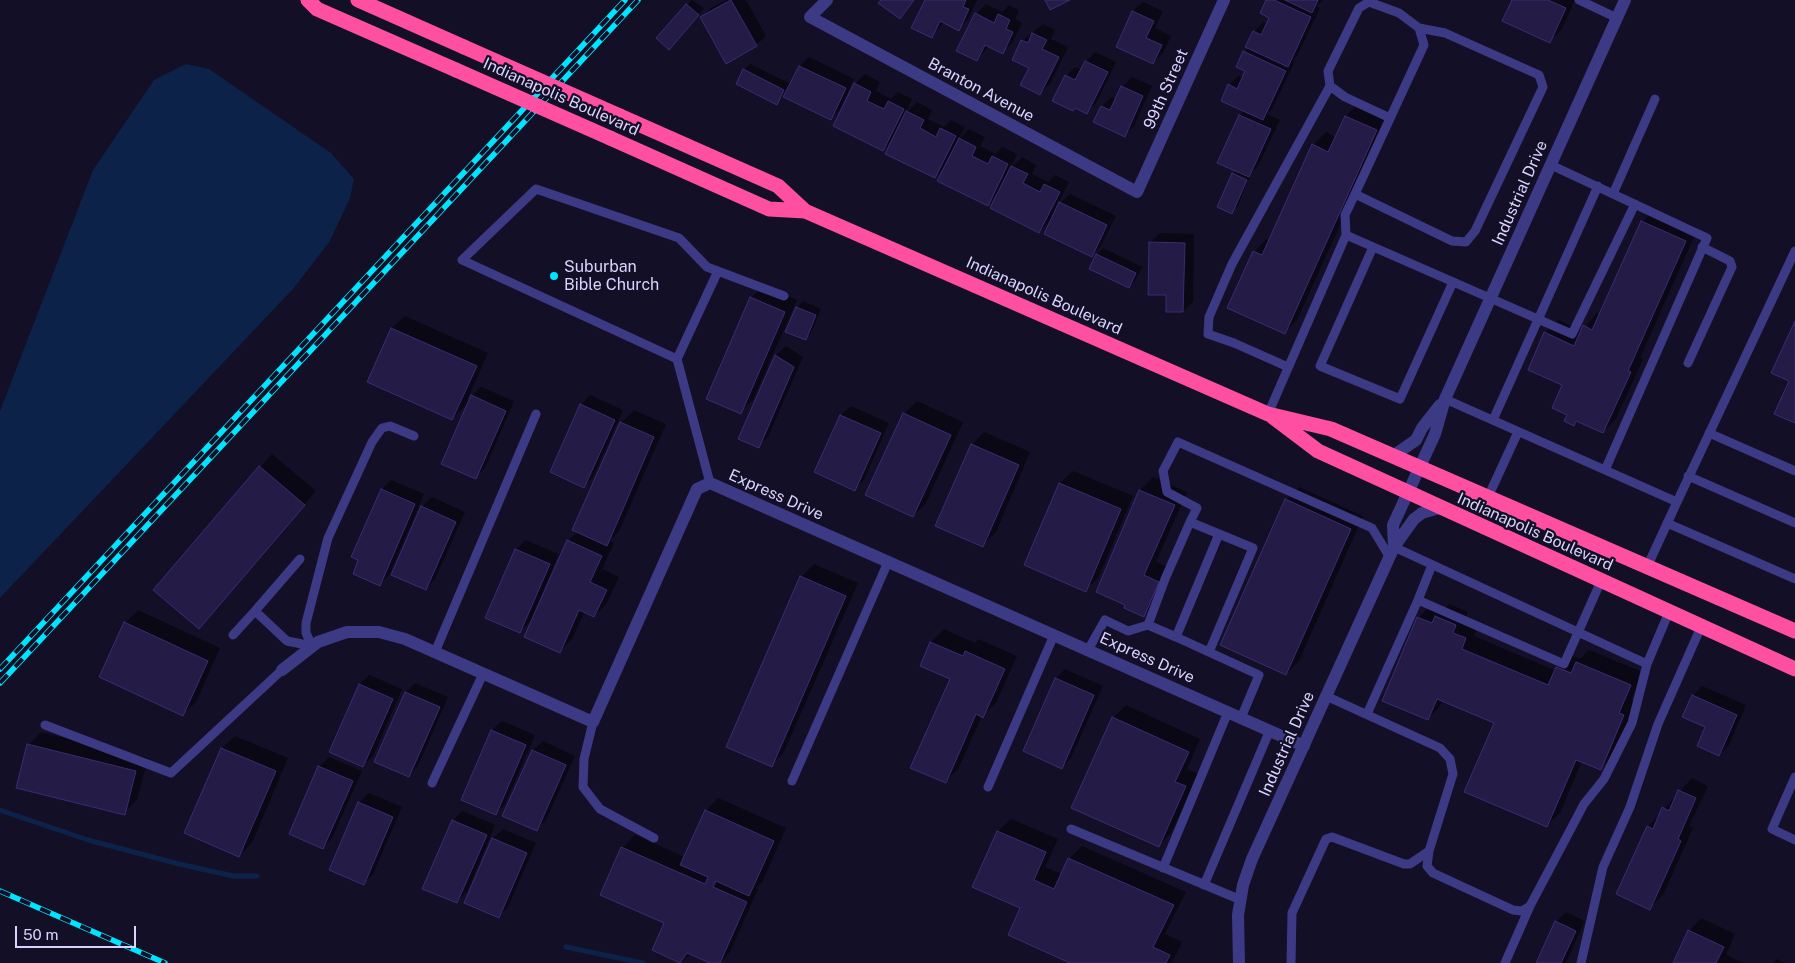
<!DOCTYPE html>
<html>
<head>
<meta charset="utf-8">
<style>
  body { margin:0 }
  #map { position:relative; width:1795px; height:963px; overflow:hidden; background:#130f26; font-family:"Public Sans",sans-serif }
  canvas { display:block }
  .scale { position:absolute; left:15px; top:926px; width:121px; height:22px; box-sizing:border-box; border:2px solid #d9d4ff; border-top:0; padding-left:6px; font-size:15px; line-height:18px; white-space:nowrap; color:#d9d4ff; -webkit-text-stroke:4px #130f26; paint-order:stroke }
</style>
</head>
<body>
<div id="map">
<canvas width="1795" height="963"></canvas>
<div class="scale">50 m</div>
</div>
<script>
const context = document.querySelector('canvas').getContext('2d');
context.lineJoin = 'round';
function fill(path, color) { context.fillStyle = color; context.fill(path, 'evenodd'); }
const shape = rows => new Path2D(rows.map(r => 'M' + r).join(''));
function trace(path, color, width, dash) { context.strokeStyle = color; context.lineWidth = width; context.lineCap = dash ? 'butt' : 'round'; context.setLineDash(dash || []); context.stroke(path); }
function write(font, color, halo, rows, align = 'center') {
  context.font = font + ' "Public Sans",sans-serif'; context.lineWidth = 4.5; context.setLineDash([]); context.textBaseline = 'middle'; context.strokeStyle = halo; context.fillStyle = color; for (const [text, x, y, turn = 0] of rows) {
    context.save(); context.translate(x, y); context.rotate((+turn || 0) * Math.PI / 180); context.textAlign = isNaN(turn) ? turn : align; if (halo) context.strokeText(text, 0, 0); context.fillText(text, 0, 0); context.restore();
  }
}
fill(shape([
  [186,64,209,69,331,153,354,179,350,198,330,241,293,289,0,598,0,411,93,170,154,80]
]), '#0c2248');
fill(shape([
  [692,0,704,8,675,42,657,38],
  [726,0,746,0,766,36,756,45,702,18,711,8],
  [927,0,977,0,968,19,958,29,944,22,932,36],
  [1268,0,1323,0,1317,6,1320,8,1297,56,1293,60,1295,61,1272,109,1267,114,1280,120,1258,166,1251,173,1238,206,1231,212,1233,174,1236,170,1218,162,1240,115,1245,110,1229,85,1238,76,1243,78,1246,71,1238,66,1249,47,1254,32,1263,22,1267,24,1271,17],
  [1513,0,1575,0,1562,29,1549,42],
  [1143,2,1163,11,1155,28,1171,36,1163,53,1153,63,1117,46,1133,11],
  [986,4,1002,12,1009,5,1019,10,1015,19,1022,23,1012,43,1002,52,989,46,977,60,976,14],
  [1043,24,1055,30,1051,39,1068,47,1050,84,1040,93,1022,41],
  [1095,52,1116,62,1096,103,1086,112,1066,76,1075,67,1082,70,1086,62],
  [809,57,854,79,840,109,830,119,783,96,777,103,744,70,750,64,791,84,800,66],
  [865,74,880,82,876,91,891,99,898,92,912,99,905,114,917,102,932,110,928,119,944,127,951,120,965,127,959,139,969,129,985,137,980,146,996,154,1002,147,1017,154,1010,169,1022,157,1036,165,1032,174,1048,182,1055,175,1069,182,1057,206,1070,194,1116,216,1101,246,1092,256,1053,218,1039,232,999,192,987,204,945,167,935,177,894,138,883,149,855,84],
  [1132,77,1152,86,1134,126,1124,135,1095,122,1102,106,1112,97,1117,99,1122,87],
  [1358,104,1389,117,1297,320,1284,333,1254,252,1266,239,1270,241,1313,145,1326,132,1336,137,1346,116],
  [1655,209,1698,228,1640,358,1643,359,1616,419,1603,432,1578,420,1574,424,1568,414,1564,384,1545,333,1558,320,1582,331,1597,313,1600,315,1642,222],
  [1160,233,1194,234,1193,302,1183,311,1150,243],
  [1103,248,1142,267,1135,281,1129,287,1090,268,1097,254],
  [764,285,797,300,753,400,740,412,751,298],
  [803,301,821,309,811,333,805,339,797,308],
  [405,316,488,353,467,400,481,387,514,401,485,468,475,478,469,402,452,419,369,381,392,328],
  [786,346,803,357,768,437,758,446,740,438,776,355],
  [590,395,623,410,593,477,584,486,581,405],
  [917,401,963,422,926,503,913,516,904,414],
  [851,406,889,423,864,480,854,489,815,472,841,415],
  [634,410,666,424,619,531,610,541,614,543,602,569,619,577,607,603,594,616,585,611,572,639,560,651,534,618,520,631,516,550,525,540,559,554,535,610,537,611,568,541,578,531,621,423],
  [984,432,1030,452,996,532,983,545,972,445],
  [272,454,316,491,199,628,155,590],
  [1073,471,1133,496,1098,578,1085,590,1025,565,1060,483],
  [1153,477,1187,492,1156,562,1171,569,1156,603,1144,615,1127,604,1097,591,1140,490],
  [391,480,424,494,389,575,379,585,360,560,382,490],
  [1299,487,1363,516,1299,661,1286,674,1286,500],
  [432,497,465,512,435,579,426,589,422,507],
  [814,564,858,583,784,752,772,765,801,577],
  [1449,604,1468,612,1465,620,1478,625,1474,636,1556,671,1570,655,1580,659,1589,650,1643,672,1631,700,1636,702,1613,756,1600,769,1582,761,1560,813,1547,825,1495,722,1443,700,1440,706,1428,719,1418,618,1431,605,1443,610],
  [138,610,220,648,196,702,183,714,125,623],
  [944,629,975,643,978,639,1017,656,996,703,982,716,958,769,945,782,951,678,921,665,931,642],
  [1065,669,1103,686,1071,758,1062,767,1056,679],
  [369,675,402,689,373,756,363,765,360,684],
  [415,683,448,697,418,766,409,775,376,761,406,692],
  [1702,686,1746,705,1729,745,1719,755,1693,696],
  [1126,705,1200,739,1187,769,1198,774,1171,833,1158,846,1113,718],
  [502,721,535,735,505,804,496,814,463,800,492,730],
  [41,732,148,758,137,800,124,813,29,745],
  [235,736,288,758,252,843,239,856,186,833,222,748],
  [543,741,575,756,546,820,536,830,504,815,533,750],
  [329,757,362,771,332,838,323,848,319,767],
  [1692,778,1708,786,1689,826,1693,828,1663,895,1650,908,1648,827],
  [369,793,402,807,373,874,363,884,359,803],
  [718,798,786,828,762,882,756,888,758,889,730,952,720,963,713,963,691,953,682,962,653,950,665,923,601,895,622,848,635,835,685,857,706,811],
  [462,811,495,825,467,892,457,902,453,821],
  [1011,819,1058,839,1045,867,1062,874,1070,858,1082,846,1186,892,1165,934,1182,942,1172,963,1073,963,1021,908,973,886,998,831],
  [503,829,536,843,508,907,499,916,465,902,493,838],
  [1566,912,1585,921,1566,963,1538,963,1556,922],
  [1701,918,1735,934,1726,955,1744,963,1674,963,1689,931],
  [1777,959,1785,963,1773,963]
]), '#0007');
trace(shape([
  [0,810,88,840,179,864,234,876,257,876],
  [566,947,643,963]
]), '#0c2248', 5);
const building = shape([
  [731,0,757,46,726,64,700,17,731,0],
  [881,0,914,0,900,19,878,3,881,0],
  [925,0,966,0,963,7,969,9,959,31,940,21,932,38,911,28,925,0],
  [1045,0,1070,0,1050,10,1045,0],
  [1266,0,1274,0,1311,17,1288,67,1245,47,1253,31,1261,35,1269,18,1260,13,1266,0],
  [1285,0,1318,0,1312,13,1285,0],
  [1512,0,1548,0,1566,8,1550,43,1502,21,1512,0],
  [686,4,699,15,669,50,656,38,686,4],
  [1132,11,1154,21,1146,38,1162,45,1153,64,1116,47,1132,11],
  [975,13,994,23,998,14,1010,20,1006,29,1013,32,1003,54,985,45,977,61,956,51,975,13],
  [1032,33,1047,40,1042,49,1059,57,1040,95,1020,85,1029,68,1012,60,1021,40,1028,43,1032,33],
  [1243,51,1286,71,1263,120,1221,101,1228,84,1237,89,1245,71,1236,67,1243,51],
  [1085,61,1108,72,1087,114,1075,108,1073,111,1052,101,1065,75,1075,80,1085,61],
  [799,66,846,88,831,120,783,97,799,66],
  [743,69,784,90,777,105,736,84,743,69],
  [854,83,871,92,867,101,884,109,888,101,904,109,883,151,833,126,854,83],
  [1121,86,1143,96,1125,137,1093,122,1101,106,1110,110,1121,86],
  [906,111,924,120,920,128,936,137,940,128,956,136,935,178,885,154,906,111],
  [1239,115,1271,129,1249,177,1217,163,1239,115],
  [1345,116,1377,130,1285,334,1227,308,1253,251,1262,255,1312,144,1328,152,1345,116],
  [959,138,976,147,972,156,988,164,992,156,1008,164,988,206,937,181,959,138],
  [1011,166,1028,174,1023,183,1040,192,1044,184,1060,192,1039,233,990,208,1011,166],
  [1232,173,1247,180,1232,214,1217,207,1232,173],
  [1059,202,1107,225,1092,257,1044,234,1059,202],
  [1641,221,1686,241,1628,371,1631,372,1603,433,1576,421,1574,426,1564,421,1567,415,1552,408,1562,385,1528,370,1544,332,1574,346,1583,325,1592,330,1641,221],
  [1149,242,1185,243,1183,312,1166,312,1166,295,1148,295,1149,242],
  [1096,254,1136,273,1129,288,1089,269,1096,254],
  [750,297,785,312,741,414,706,399,750,297],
  [796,307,816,315,806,340,785,332,796,307],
  [1795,321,1795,423,1774,414,1789,381,1771,373,1795,321],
  [391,328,477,366,452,420,367,382,391,328],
  [775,355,794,367,759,448,738,439,775,355],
  [471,395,506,411,476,479,441,464,471,395],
  [580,404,615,420,584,488,550,472,580,404],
  [903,413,951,435,913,517,865,495,903,413],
  [840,415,881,433,855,491,814,472,840,415],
  [620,422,654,437,607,546,572,530,620,422],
  [971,444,1019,465,983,547,935,526,971,444],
  [259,466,305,505,199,629,153,590,259,466],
  [1059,483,1121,509,1086,592,1024,565,1059,483],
  [381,489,415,504,380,586,353,574,358,560,351,557,381,489],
  [1139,490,1175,505,1144,575,1159,582,1144,617,1124,608,1125,605,1096,592,1139,490],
  [1285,499,1351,529,1286,675,1220,645,1285,499],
  [421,506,456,522,426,590,391,575,421,506],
  [567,540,602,556,590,582,607,590,594,617,579,610,560,653,524,637,567,540],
  [515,549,550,564,520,633,485,618,515,549],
  [800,576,846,596,772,767,726,747,800,576],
  [1435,616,1456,625,1453,633,1466,638,1462,649,1548,685,1556,667,1571,673,1576,662,1631,685,1619,713,1624,715,1601,770,1576,760,1547,827,1464,792,1494,723,1437,699,1428,720,1382,701,1417,617,1432,623,1435,616],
  [124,622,208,661,183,716,99,677,124,622],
  [930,642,963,656,965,651,1005,669,983,718,976,714,946,783,910,768,950,679,920,666,930,642],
  [1055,678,1094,695,1062,769,1023,751,1055,678],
  [359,684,393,699,363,767,329,752,359,684],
  [405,692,440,707,409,777,374,762,405,692],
  [1692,695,1737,715,1719,756,1697,746,1705,727,1682,717,1692,695],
  [1112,717,1189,752,1175,782,1186,786,1159,847,1071,808,1112,717],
  [491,730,526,745,496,815,461,800,491,730],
  [27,744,136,771,125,815,16,788,27,744],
  [221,748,276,771,239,857,184,833,221,748],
  [532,750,566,765,537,831,502,816,532,750],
  [318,766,353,781,323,849,289,834,318,766],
  [1678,790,1696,798,1678,839,1681,841,1650,910,1616,894,1647,826,1653,829,1662,807,1669,811,1678,790],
  [358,802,393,817,364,885,329,870,358,802],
  [705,810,774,841,749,896,716,881,713,887,747,902,720,963,710,963,687,953,680,963,652,950,664,923,600,895,621,847,705,884,708,877,680,865,705,810],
  [452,820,487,835,457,903,422,889,452,820],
  [997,831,1046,852,1034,880,1054,889,1068,858,1174,905,1153,947,1170,955,1166,963,1070,963,1008,935,1020,908,972,887,997,831],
  [492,838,527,853,499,918,464,903,492,838],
  [1555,921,1576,931,1561,963,1536,963,1555,921],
  [1688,930,1724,947,1716,963,1673,963,1688,930]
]);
fill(building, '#241b47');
trace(building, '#3b2d73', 1);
trace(shape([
  [1579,0,1617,18],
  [1551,165,1707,238,1605,470,1677,502,1647,567],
  [1355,194,1452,241,1466,242,1475,231,1543,87,1539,75,1445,33,1419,28],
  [1613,194,1655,99],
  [1346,235,1345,215,1355,194,1424,45,1419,28,1399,13,1369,2,1359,8,1328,71,1330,86,1345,97,1390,118],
  [1373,247,1320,366,1400,399,1453,282],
  [677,359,718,271],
  [1688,363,1732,267,1730,261,1702,247],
  [1288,367,1234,343,1208,334,1209,317,1232,264,1330,86],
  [1445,399,1605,470],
  [1268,414,1346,235,1572,334,1635,204],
  [1493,420,1598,186],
  [1709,433,1795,471],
  [1688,476,1795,523],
  [710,483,677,359,462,260,536,189,679,238,707,267,784,296],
  [1488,497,1518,432],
  [1677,502,1795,251],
  [1667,523,1795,579],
  [1394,547,1647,664],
  [300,559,255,611,287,641,312,646],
  [1432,565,1418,600,1564,664,1601,581],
  [1148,625,1165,579,1190,522],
  [233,635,255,611],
  [1176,637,1219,534],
  [312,646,306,633,306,623,328,538,372,442,382,428,390,426,414,436],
  [1088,650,1105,620,1128,631,1148,625,1176,637,1259,675,1241,718],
  [435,652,536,414],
  [1209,652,1253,548,1190,522,1197,508,1167,492,1163,471,1178,442,1372,528,1389,556],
  [1326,696,1440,748,1450,759,1453,774,1429,851,1427,866,1433,873,1513,910,1522,911,1530,906,1584,804,1604,779,1632,723,1647,664,1669,612],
  [1367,714,1418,600],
  [593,722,584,759,583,787,600,809,654,838],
  [45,725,171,773,282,670],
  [1795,777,1772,829,1795,840],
  [792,781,888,562],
  [432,783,483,674],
  [988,787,1054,635],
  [1071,829,1241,900],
  [1163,868,1228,712],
  [1204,885,1270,730],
  [1291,963,1292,913,1326,839,1332,837,1404,864,1410,864,1429,851],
  [1505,963,1530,906],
  [1581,963,1603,867,1630,807,1658,724,1701,627]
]), '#3d3a85', 9);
trace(shape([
  [827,0,810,17,1137,192,1224,0],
  [1393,456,1416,440,1422,428,1440,405],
  [1394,547,1393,525,1435,434,1445,399,1625,0],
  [282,670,318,642,347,632,379,632,405,639,593,722,697,489,710,483,1304,746],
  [1239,963,1238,915,1243,885,1252,859,1394,547,1414,519,1422,513,1439,508]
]), '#3d3a85', 12);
trace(shape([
  [308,0,317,9,456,70],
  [358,0,464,47],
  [620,116,778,186,805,211,1268,414,1331,429,1795,631],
  [610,138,769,209,805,211],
  [1273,417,1318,451,1795,669]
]), '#ff4fa3', 15);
const rail = shape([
  [0,669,625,0],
  [0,683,638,0],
  [0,891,165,963]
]);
trace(rail, '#00e5ff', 5.5);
trace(rail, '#130f26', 4, [11]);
trace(shape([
  [464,47,620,116],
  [456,70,610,138]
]), '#ff4fa3', 15);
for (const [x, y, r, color] of [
  [554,276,5,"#00e5ff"]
]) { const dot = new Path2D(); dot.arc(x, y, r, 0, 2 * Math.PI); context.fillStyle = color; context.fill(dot); trace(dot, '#130f26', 2); }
write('16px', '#d9d4ff', '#130f26', [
  ["99th Street",1166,89,-66],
  ["Branton Avenue",981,90,28],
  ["Indianapolis Boulevard",561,97,24],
  ["Industrial Drive",1520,193,-66],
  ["Indianapolis Boulevard",1044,296,24],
  ["Express Drive",776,495,24],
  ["Indianapolis Boulevard",1535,532,24],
  ["Express Drive",1147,658,24],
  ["Industrial Drive",1287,744,-66]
]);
write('16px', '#d9d4ff', '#130f26', [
  ["Suburban",564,267],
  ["Bible Church",564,285]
], 'left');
</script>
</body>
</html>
